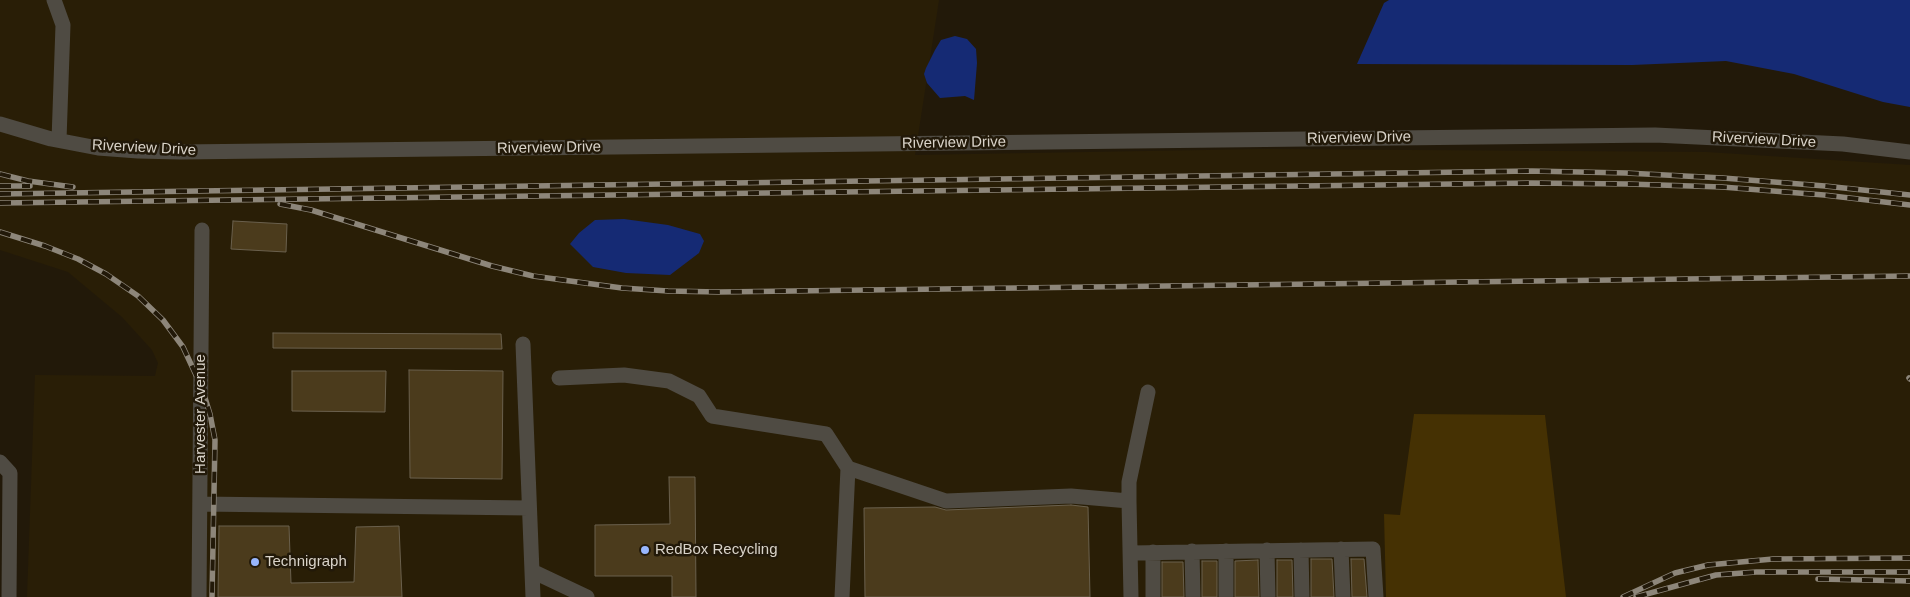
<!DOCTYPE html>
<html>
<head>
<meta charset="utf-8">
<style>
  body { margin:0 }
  canvas { display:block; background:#221909 }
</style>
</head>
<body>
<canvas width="1910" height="597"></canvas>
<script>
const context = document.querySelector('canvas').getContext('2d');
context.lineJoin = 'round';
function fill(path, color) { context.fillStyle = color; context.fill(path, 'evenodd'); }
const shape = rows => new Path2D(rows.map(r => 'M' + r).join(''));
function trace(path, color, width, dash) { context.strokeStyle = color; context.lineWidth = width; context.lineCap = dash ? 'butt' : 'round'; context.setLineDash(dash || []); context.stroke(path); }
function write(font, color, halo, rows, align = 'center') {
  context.font = font + ' Helvetica,sans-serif'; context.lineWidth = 5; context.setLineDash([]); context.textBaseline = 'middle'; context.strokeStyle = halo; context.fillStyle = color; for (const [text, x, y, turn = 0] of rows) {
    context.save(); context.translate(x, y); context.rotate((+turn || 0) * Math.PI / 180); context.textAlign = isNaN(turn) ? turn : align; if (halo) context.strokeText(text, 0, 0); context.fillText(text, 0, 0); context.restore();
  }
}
fill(shape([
  [0,0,939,0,915,155,1264,149,1706,152,1910,165,1910,597,27,597,35,375,155,376,158,363,152,350,122,317,68,272,0,250]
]), '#291e06');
fill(shape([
  [1414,414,1545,415,1566,597,1386,597,1384,514,1400,515]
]), '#453103');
fill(shape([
  [1389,0,1910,0,1910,107,1883,102,1794,74,1726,61,1632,65,1357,64,1384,3],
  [955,36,967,39,976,49,977,63,974,100,965,96,940,98,927,83,924,74,926,68,935,50,941,40],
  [624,219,668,225,700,234,704,241,699,253,670,275,626,273,593,267,570,244,579,233,595,220]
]), '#152a74');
const building = shape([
  [233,221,287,224,286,252,231,249,233,221],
  [273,333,501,334,502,349,273,348,273,333],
  [409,370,503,371,502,479,410,478,409,370],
  [292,371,386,371,385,412,292,411,292,371],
  [669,477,695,477,696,597,672,597,672,576,595,576,595,525,670,524,669,477],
  [1071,505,1088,507,1090,597,865,597,864,508,935,507,946,510,1071,505],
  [219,526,289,526,291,583,354,582,356,527,399,526,402,597,218,597,219,526],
  [1311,559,1332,559,1334,597,1311,597,1311,559],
  [1351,559,1364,559,1367,597,1352,597,1351,559],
  [1258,560,1259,597,1235,597,1235,561,1258,560],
  [1277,560,1292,560,1293,597,1277,597,1277,560],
  [1202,561,1217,561,1217,597,1202,597,1202,561],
  [1162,562,1183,562,1184,597,1162,597,1162,562]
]);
fill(building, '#4b3b1c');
trace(building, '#6a604d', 1);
trace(shape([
  [54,0,63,25,59,140],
  [0,124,51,139,98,148,138,151,180,152,1655,135,1843,144,1910,152],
  [523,344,533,597],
  [559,378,624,375,669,381,699,396,712,416,826,434,848,468,842,597],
  [0,462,10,473,9,597],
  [848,468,946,501,1071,496,1129,501,1131,597],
  [1129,501,1129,482,1148,392],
  [200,504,529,508],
  [1341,549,1343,597],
  [1267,550,1268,597],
  [1301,550,1302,597],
  [1192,551,1193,597],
  [1153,552,1153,597],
  [1131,553,1373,549,1376,597],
  [532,571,587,597],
  [199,597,202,230],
  [1226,597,1226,551]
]), '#4f4b43', 15);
const rail = shape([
  [0,174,28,181,73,187],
  [0,186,30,186],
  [0,194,1532,171,1626,173,1723,178,1825,186,1910,195],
  [0,203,1531,183,1628,184,1722,187,1824,195,1910,205],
  [280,204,311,210,492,266,533,276,622,288,668,291,719,292,1910,276],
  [0,232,45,246,78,259,106,274,138,296,163,320,183,347,202,388,210,414,215,440,212,597],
  [1909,378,1910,379],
  [1818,579,1910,581],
  [1623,597,1675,573,1708,565,1773,559,1910,558],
  [1636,597,1716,575,1756,572,1910,572]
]);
trace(rail, '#8d867a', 5.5);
trace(rail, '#221909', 4, [11]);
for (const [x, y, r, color] of [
  [645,550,5,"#98b6fd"],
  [255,562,5,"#98b6fd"]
]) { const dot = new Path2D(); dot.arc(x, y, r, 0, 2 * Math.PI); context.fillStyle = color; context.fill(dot); trace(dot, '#221909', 2); }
write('15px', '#d9d3c9', '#221909', [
  ["Riverview Drive",1359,138,-1],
  ["Riverview Drive",1764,140,3],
  ["Riverview Drive",954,143,-1],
  ["Riverview Drive",144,148,3],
  ["Riverview Drive",549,148,-1],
  ["Harvester Avenue",201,414,-90]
]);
write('15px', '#d9d3c9', '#221909', [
  ["RedBox Recycling",655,550],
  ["Technigraph",265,562]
], 'left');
</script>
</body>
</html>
